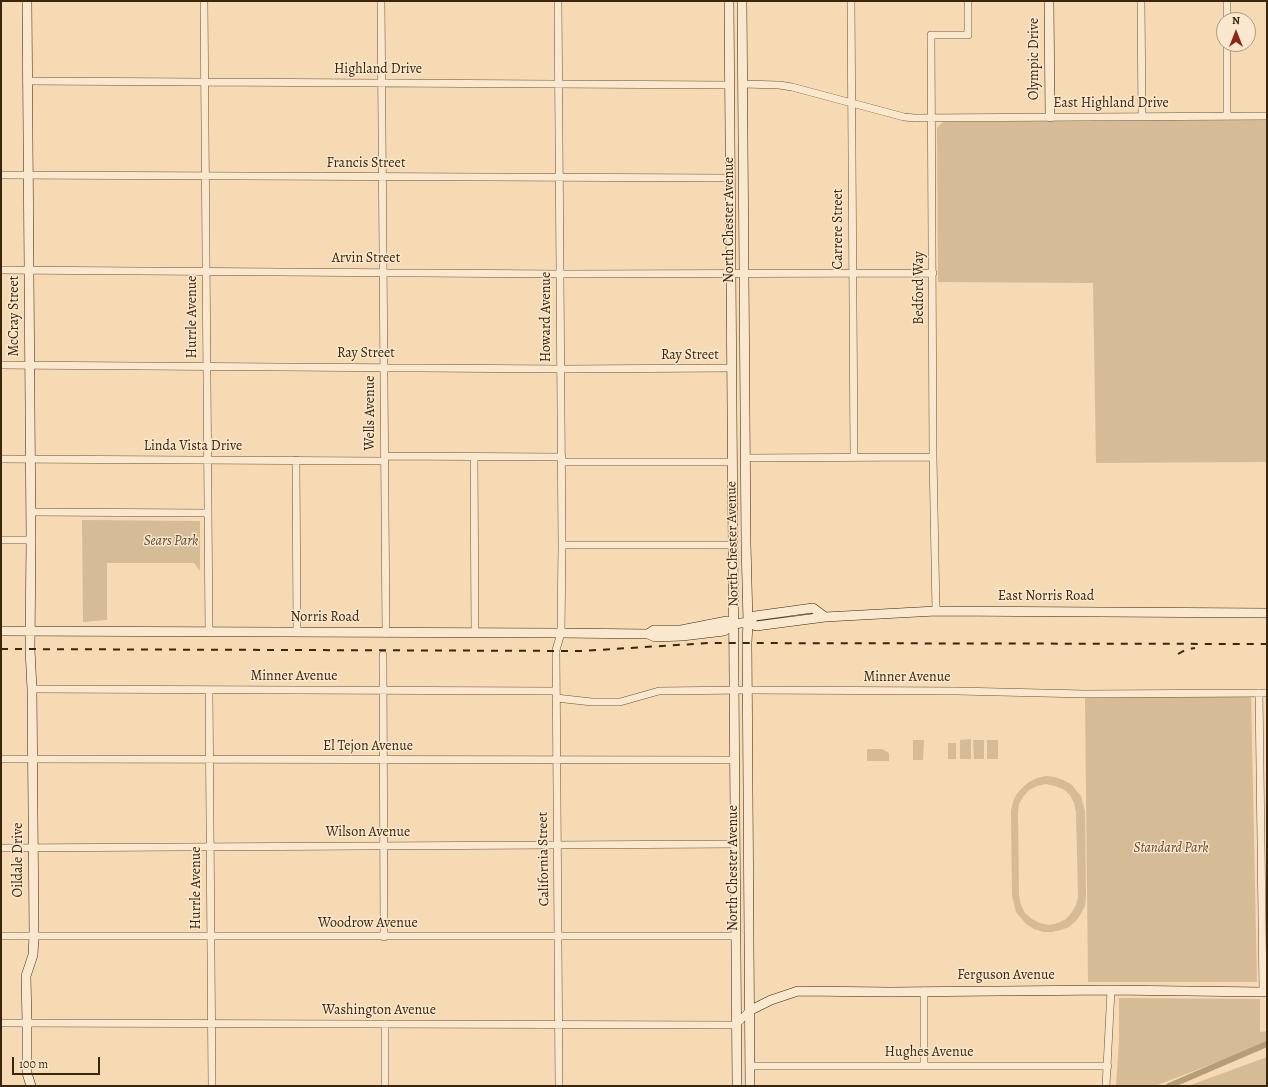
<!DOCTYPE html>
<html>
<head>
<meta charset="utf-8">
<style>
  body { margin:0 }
  #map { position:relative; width:1268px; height:1087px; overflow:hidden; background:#f6dab3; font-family:Alegreya,serif }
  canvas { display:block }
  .frame { position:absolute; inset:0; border:2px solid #3a260c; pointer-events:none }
  .north { position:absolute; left:1216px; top:12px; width:40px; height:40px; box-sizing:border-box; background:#f9e7ce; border:1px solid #ad9a80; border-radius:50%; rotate:0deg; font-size:11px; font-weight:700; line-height:16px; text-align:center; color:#3a260c }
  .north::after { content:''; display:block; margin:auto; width:14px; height:18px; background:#8f2418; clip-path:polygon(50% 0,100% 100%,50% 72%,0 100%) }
  .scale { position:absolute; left:12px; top:1057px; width:88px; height:18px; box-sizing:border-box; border:2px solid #3a260c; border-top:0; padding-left:5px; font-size:12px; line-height:14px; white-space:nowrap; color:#3a260c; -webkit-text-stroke:3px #f9e7ce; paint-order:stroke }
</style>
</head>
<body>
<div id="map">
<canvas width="1268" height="1087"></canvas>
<div class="frame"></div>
<div class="north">N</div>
<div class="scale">100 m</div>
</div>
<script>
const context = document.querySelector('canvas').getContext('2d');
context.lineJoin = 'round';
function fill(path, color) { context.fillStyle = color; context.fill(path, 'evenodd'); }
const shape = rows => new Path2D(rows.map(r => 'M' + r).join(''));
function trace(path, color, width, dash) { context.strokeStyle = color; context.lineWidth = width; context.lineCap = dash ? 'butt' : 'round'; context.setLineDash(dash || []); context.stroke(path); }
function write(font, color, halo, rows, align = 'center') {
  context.font = font + ' Alegreya,serif'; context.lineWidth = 3; context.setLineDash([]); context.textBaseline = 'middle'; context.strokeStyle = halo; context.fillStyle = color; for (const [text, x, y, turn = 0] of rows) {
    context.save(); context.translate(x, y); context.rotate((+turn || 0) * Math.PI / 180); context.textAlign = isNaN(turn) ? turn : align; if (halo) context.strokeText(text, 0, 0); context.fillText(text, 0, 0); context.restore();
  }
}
fill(shape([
  [1267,120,1267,462,1096,463,1093,283,938,282,937,128,943,122],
  [82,520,200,521,200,571,194,563,107,563,107,620,83,622],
  [1251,692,1257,982,1088,982,1085,697],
  [971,739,971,759,960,759,960,740],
  [913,740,924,740,923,760,913,760],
  [973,740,984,740,984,759,974,759],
  [987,740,998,740,998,759,987,759],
  [948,743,956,743,956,759,948,759],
  [867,749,882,749,889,753,889,761,867,761],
  [1046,776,1055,777,1063,780,1071,784,1081,796,1085,811,1086,895,1085,906,1081,914,1076,921,1069,927,1061,930,1052,932,1043,932,1034,929,1026,924,1016,912,1012,896,1011,811,1013,802,1016,795,1022,788,1029,782,1037,778],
  [1046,784,1055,786,1063,789,1070,795,1074,803,1076,812,1078,897,1076,905,1072,912,1066,919,1058,923,1049,925,1040,923,1032,919,1025,913,1021,905,1019,896,1018,812,1019,804,1023,797,1029,790,1037,786],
  [1119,998,1260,999,1260,1032,1267,1031,1267,1043,1155,1086,1116,1086,1119,1040],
  [1267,1057,1267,1086,1188,1086]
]), '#d6bb97');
trace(shape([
  [1169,1086,1267,1044]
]), '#b69d7a', 6);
const street = shape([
  [204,1,209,632],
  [381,1,386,633],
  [558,1,562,545,561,633,556,650,559,1086],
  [851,1,854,457],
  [1141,1,1142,117],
  [1227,1,1227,20],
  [1227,44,1227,116],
  [27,81,729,85],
  [743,84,779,85,792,87,904,117,915,118,1267,116],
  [1,175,730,178],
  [1,270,560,274,933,273],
  [1,365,561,369,732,368],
  [385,456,562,457],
  [474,457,475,633],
  [745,458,933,457],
  [1,459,384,461],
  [296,460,297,632],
  [562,462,732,462],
  [31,512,208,513],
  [1,540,31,540],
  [562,545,733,545],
  [936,611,933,457,931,35,968,35,968,1],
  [383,655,384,937],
  [32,689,556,691],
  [209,690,212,1086],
  [1259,693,1263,992],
  [556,698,592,702,620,702,659,691,747,690,957,691,1085,694,1267,693],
  [1,759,734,760],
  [1,848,735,844],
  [1,936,736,936],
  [924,991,924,1066],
  [1,1023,736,1025,749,1011],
  [385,1024,385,1086],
  [750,1066,1108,1066],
  [1106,1086,1111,990]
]);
const secondary = shape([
  [27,1,31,540,30,649,32,689,34,936,33,955,26,976,27,1022,27,1073,31,1086],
  [729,1,737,1086],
  [742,1,746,544,748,622,747,643,750,1086],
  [1049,1,1050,117],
  [748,622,756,626,825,617,936,611,1267,613],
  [1,631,561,633,648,634,655,637,682,636,724,631,734,624,748,622,755,616,813,608,825,617],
  [648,634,654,630,681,630,727,621,734,624],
  [749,1011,771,1000,798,991,890,992,1111,990,1263,992,1267,991]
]);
trace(street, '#695336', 8);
trace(secondary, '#3a260c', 10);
trace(street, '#f9e7ce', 7);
trace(secondary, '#f9e7ce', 9);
trace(shape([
  [1,649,582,651,709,643,1267,644],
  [1178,654,1185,650,1195,648]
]), '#3a260c', 2, [7, 7]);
write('14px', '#3a260c', '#f9e7ce', [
  ["Olympic Drive",1035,59,-90],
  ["Highland Drive",378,70],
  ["East Highland Drive",1111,104],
  ["Francis Street",366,164],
  ["North Chester Avenue",730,220,-90],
  ["Carrere Street",839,229,-90],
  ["Arvin Street",366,259],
  ["Bedford Way",920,288,-90],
  ["McCray Street",15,316,-90],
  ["Hurrle Avenue",193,317,-90],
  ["Howard Avenue",547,317,-90],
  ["Ray Street",366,354],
  ["Ray Street",690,356],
  ["Wells Avenue",371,413,-90],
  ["Linda Vista Drive",193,447],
  ["North Chester Avenue",733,544,-91],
  ["East Norris Road",1046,597],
  ["Norris Road",325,618],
  ["Minner Avenue",294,677],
  ["Minner Avenue",907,678],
  ["El Tejon Avenue",368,747],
  ["Wilson Avenue",368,833],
  ["California Street",544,859,-91],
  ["Oildale Drive",19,860,-90],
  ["North Chester Avenue",734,868,-90],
  ["Hurrle Avenue",197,888,-90],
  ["Woodrow Avenue",368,924],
  ["Ferguson Avenue",1006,976],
  ["Washington Avenue",379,1011],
  ["Hughes Avenue",929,1053]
]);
write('italic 14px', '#614b2f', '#f9e7ce', [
  ["Sears Park",171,542],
  ["Standard Park",1171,849]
]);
</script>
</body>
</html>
